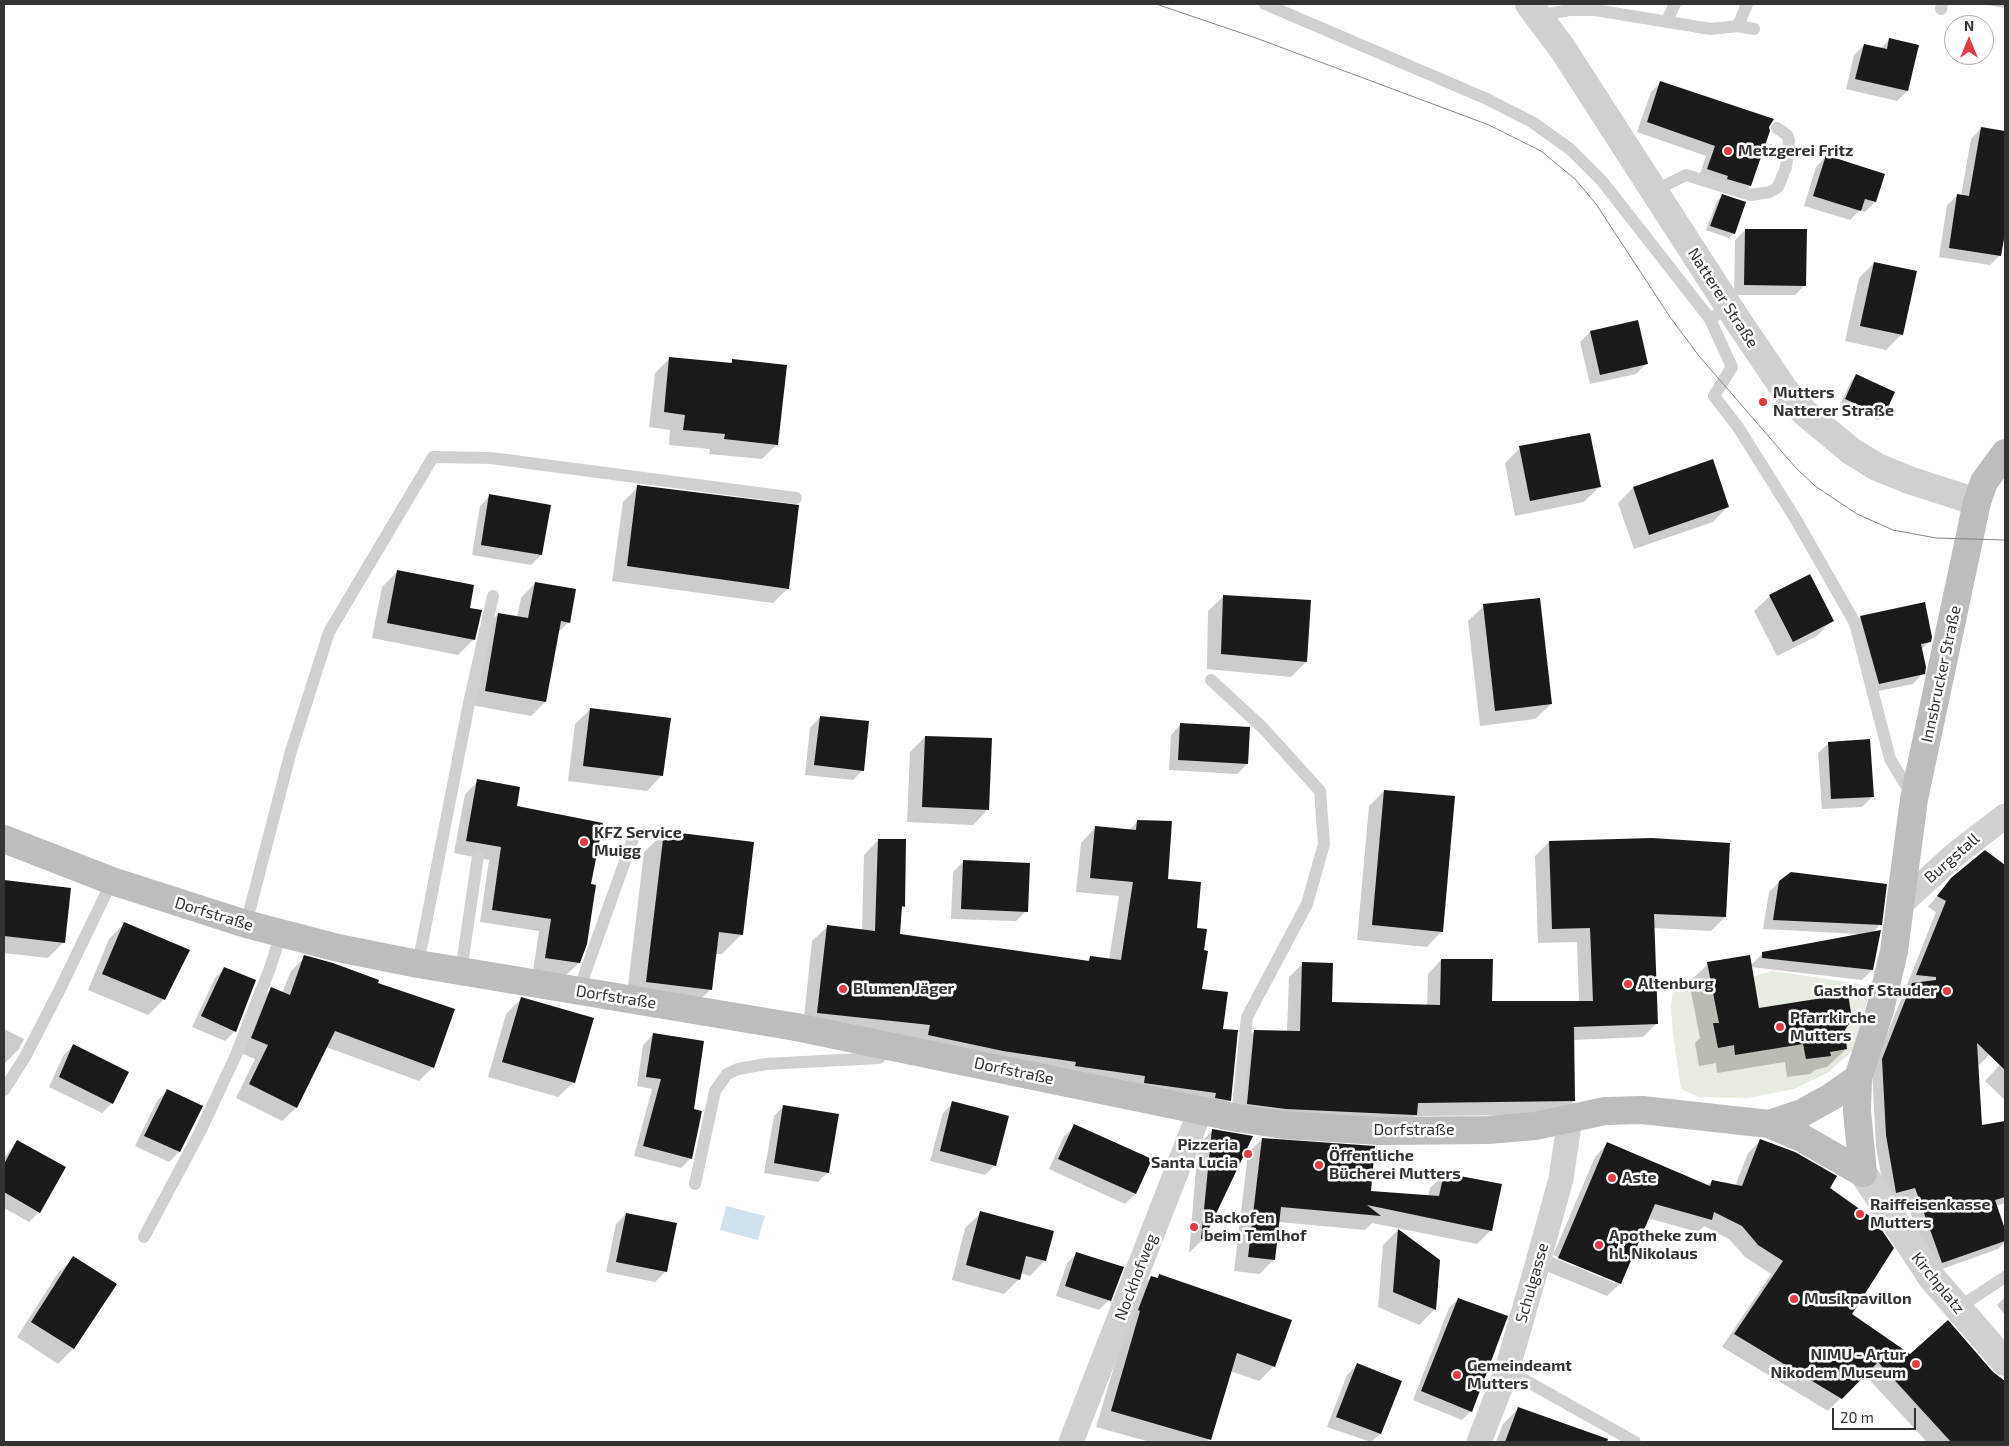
<!DOCTYPE html>
<html>
<head>
<meta charset="utf-8">
<style>
  body { margin:0 }
  #map { position:relative; width:2009px; height:1446px; overflow:hidden; background:#fff; font-family:"Exo 2",sans-serif }
  canvas { display:block }
  .frame { position:absolute; inset:0; border:5px solid #333; pointer-events:none }
  .north { position:absolute; left:1944px; top:15px; width:50px; height:50px; box-sizing:border-box; background:#fff; border:1px solid #adadad; border-radius:50%; rotate:0deg; font-size:14px; font-weight:700; line-height:20px; text-align:center; color:#333 }
  .north::after { content:''; display:block; margin:auto; width:18px; height:22px; background:#e63946; clip-path:polygon(50% 0,100% 100%,50% 72%,0 100%) }
  .scale { position:absolute; left:1832px; top:1408px; width:84px; height:22px; box-sizing:border-box; border:2px solid #333; border-top:0; padding-left:6px; font-size:15px; line-height:18px; white-space:nowrap; color:#333; -webkit-text-stroke:4px #fff; paint-order:stroke }
</style>
</head>
<body>
<div id="map">
<canvas width="2009" height="1446"></canvas>
<div class="frame"></div>
<div class="north">N</div>
<div class="scale">20 m</div>
</div>
<script>
const context = document.querySelector('canvas').getContext('2d');
context.lineJoin = 'round';
function fill(path, color) { context.fillStyle = color; context.fill(path, 'evenodd'); }
const shape = rows => new Path2D(rows.map(r => 'M' + r).join(''));
function trace(path, color, width, dash) { context.strokeStyle = color; context.lineWidth = width; context.lineCap = dash ? 'butt' : 'round'; context.setLineDash(dash || []); context.stroke(path); }
function write(font, color, halo, rows, align = 'center') {
  context.font = font + ' "Exo 2",sans-serif'; context.lineWidth = 5; context.setLineDash([]); context.textBaseline = 'middle'; context.strokeStyle = halo; context.fillStyle = color; for (const [text, x, y, turn = 0] of rows) {
    context.save(); context.translate(x, y); context.rotate((+turn || 0) * Math.PI / 180); context.textAlign = isNaN(turn) ? turn : align; if (halo) context.strokeText(text, 0, 0); context.fillText(text, 0, 0); context.restore();
  }
}
fill(shape([
  [1772,971,1855,983,1870,991,1853,1050,1829,1072,1794,1089,1748,1098,1699,1097,1681,1089,1673,1035,1671,1007,1673,988,1681,983,1711,989]
]), '#e6ecdf');
fill(shape([
  [726,1206,765,1216,758,1240,720,1230]
]), '#cfe2ee');
fill(shape([
  [1980,4,2005,4,2005,8],
  [1890,39,1907,91,1897,101,1846,89,1854,55,1864,45,1880,49],
  [1661,82,1768,127,1768,131,1750,186,1740,196,1698,180,1706,156,1637,132,1651,92],
  [1981,128,2005,133,2005,240,2002,243,2000,255,1990,265,1939,257,1947,205,1958,195,1961,196,1971,139],
  [1826,156,1884,174,1875,202,1865,212,1860,210,1850,220,1804,206,1816,167],
  [1722,196,1734,233,1729,238,1706,230,1717,201],
  [1745,230,1805,285,1795,295,1734,295,1735,240],
  [1874,263,1901,335,1886,350,1845,341,1859,278],
  [1590,332,1646,364,1636,374,1590,384,1580,342],
  [670,358,729,364,733,360,777,444,762,459,709,454,710,449,669,445,670,430,649,427,655,373],
  [1856,376,1893,393,1883,416,1878,420,1841,403,1851,381],
  [1520,448,1599,487,1584,502,1515,516,1505,463],
  [1712,461,1728,506,1713,522,1634,549,1618,503,1633,488],
  [638,487,788,588,773,603,612,581,623,502],
  [490,496,549,506,541,555,531,565,472,555,480,506],
  [397,572,468,609,474,639,458,655,372,638,382,587],
  [535,583,569,622,557,633,545,702,531,716,471,705,484,628,498,614,517,617,521,598],
  [1224,596,1306,662,1291,677,1207,669,1208,611],
  [1770,596,1832,620,1817,636,1777,656,1754,611],
  [1484,606,1551,704,1535,719,1480,726,1468,621],
  [1861,617,1930,641,1921,650,1923,673,1913,684,1869,693,1851,627],
  [591,709,662,775,647,791,568,781,575,724],
  [820,717,863,770,853,780,805,775,810,728],
  [1181,724,1247,764,1237,774,1169,770,1171,735],
  [925,737,988,809,973,825,907,822,910,752],
  [1829,743,1872,797,1862,807,1822,809,1818,753],
  [478,781,516,807,590,885,579,963,566,975,533,971,539,931,480,922,489,860,454,853,465,794],
  [1384,791,1442,931,1427,947,1357,940,1369,806],
  [1138,821,1167,880,1196,929,1203,951,1201,990,1221,1031,1229,1100,1215,1115,803,1027,812,941,827,927,862,930,864,855,878,840,903,906,901,908,899,935,1086,962,1091,957,1109,960,1119,896,1076,892,1081,843,1095,828,1128,831],
  [665,832,742,934,722,954,715,954,711,989,690,1009,626,1002,644,852],
  [1549,842,1725,917,1711,931,1654,928,1657,1023,1643,1037,1573,1040,1574,1101,1560,1115,1415,1116,1402,1128,1233,1117,1240,1045,1254,1031,1287,1032,1289,977,1303,963,1330,1003,1427,1006,1428,974,1441,960,1491,1002,1579,1002,1577,942,1538,943,1535,856],
  [1985,851,2005,866,2005,949,1993,966,2005,971,2005,1011,1989,1055,1979,1065,1977,1063,1981,1126,2005,1122,2005,1203,1996,1206,2005,1232,2005,1242,1998,1249,1931,1273,1905,1197,1886,1203,1876,1146,1872,1070,1903,995,1912,985,1907,985,1936,912,1928,907,1951,879],
  [963,862,1026,911,1016,921,951,919,953,872],
  [1780,881,1880,925,1872,933,1872,970,1862,980,1751,967,1758,1009,1843,1029,1846,1049,1827,1067,1815,1070,1810,1074,1787,1077,1785,1062,1717,1073,1716,1063,1699,1066,1695,1043,1700,1038,1689,982,1708,964,1750,966,1763,953,1859,934,1763,929,1769,892],
  [4,882,70,890,63,943,48,958,4,953],
  [124,924,188,951,163,1000,148,1015,88,990,109,939],
  [305,957,376,983,433,1067,419,1081,326,1047,296,1108,282,1121,236,1098,255,1059,238,1052,258,1002,272,988,282,993,291,971],
  [225,968,235,1031,225,1041,192,1027,215,978],
  [522,998,574,1082,558,1097,488,1077,506,1014],
  [4,1029,24,1039,19,1049,4,1064],
  [653,1035,693,1110,691,1158,681,1168,634,1156,652,1089,637,1086,643,1045],
  [73,1046,112,1103,102,1113,49,1087,63,1056],
  [2005,1059,2005,1100,1985,1081],
  [167,1091,201,1107,179,1152,169,1162,135,1146,157,1101],
  [953,1103,995,1165,985,1175,930,1161,943,1113],
  [784,1106,828,1172,818,1182,764,1173,774,1116],
  [1075,1126,1135,1194,1125,1204,1049,1169,1064,1136],
  [1213,1130,1203,1239,1189,1253,1198,1145],
  [1262,1139,1369,1193,1428,1197,1430,1188,1445,1174,1491,1230,1477,1244,1372,1223,1365,1230,1278,1222,1274,1259,1260,1274,1234,1271,1248,1153],
  [1761,1140,1828,1188,1850,1314,1911,1356,1992,1373,2001,1378,2005,1382,2005,1440,2003,1442,1927,1442,1864,1374,1828,1411,1722,1347,1771,1274,1745,1257,1729,1239,1704,1226,1698,1232,1647,1218,1620,1284,1607,1296,1546,1271,1552,1257,1615,1283,1615,1281,1553,1255,1595,1157,1607,1144,1707,1186,1712,1181,1735,1186,1748,1153],
  [17,1141,39,1212,29,1222,4,1208,4,1158],
  [981,1213,1045,1260,1030,1276,1020,1273,1019,1279,1004,1294,952,1280,965,1228],
  [626,1214,665,1272,655,1282,606,1272,616,1224],
  [1398,1230,1438,1261,1434,1310,1419,1325,1378,1307,1383,1245],
  [1077,1253,1109,1300,1099,1310,1056,1296,1067,1263],
  [74,1258,115,1285,73,1349,58,1364,17,1337,58,1273],
  [1160,1275,1274,1366,1259,1381,1230,1371,1207,1442,1150,1442,1096,1427,1136,1293,1151,1277,1156,1279],
  [2005,1297,2005,1315,1997,1305],
  [1458,1299,1471,1411,1462,1420,1413,1400,1449,1308],
  [1357,1365,1400,1382,1380,1434,1371,1442,1327,1427,1347,1375],
  [1518,1409,1570,1427,1565,1442,1496,1442,1503,1424]
]), '#0003');
fill(shape([
  [1889,38,1919,45,1908,91,1855,79,1864,44,1887,49],
  [1660,81,1774,119,1769,127,1770,131,1751,186,1727,179,1728,176,1707,169,1715,146,1647,122],
  [1981,127,2005,131,2005,233,2001,256,1949,248,1957,194,1969,196],
  [1826,155,1885,174,1876,202,1865,199,1861,211,1813,196],
  [1722,194,1746,202,1735,234,1710,226],
  [1745,229,1807,229,1806,286,1744,285],
  [1874,262,1917,271,1903,335,1860,326],
  [1638,320,1648,364,1600,375,1590,331],
  [669,357,732,363,732,359,787,365,778,445,724,439,725,434,683,430,685,415,664,412],
  [1856,374,1895,392,1884,416,1845,399],
  [1590,433,1601,487,1530,501,1519,446],
  [1713,459,1729,507,1649,535,1633,487],
  [637,485,799,505,789,589,627,566],
  [489,494,551,505,542,555,481,545],
  [397,570,474,585,470,608,482,610,475,640,387,623],
  [1810,574,1834,621,1793,642,1769,595],
  [535,582,576,589,570,623,561,621,546,702,485,691,498,613,528,618],
  [1223,595,1311,600,1307,662,1221,654],
  [1540,598,1552,704,1495,711,1483,604],
  [1925,602,1932,637,1931,642,1921,644,1926,667,1925,674,1879,684,1860,616],
  [590,708,671,718,663,776,583,766],
  [820,716,869,721,864,771,814,765],
  [1180,723,1250,727,1248,764,1178,760],
  [925,736,992,738,989,810,922,807],
  [1870,739,1874,797,1831,799,1828,742],
  [477,779,520,787,517,806,603,823,591,884,596,885,587,944,580,963,545,958,551,919,492,910,501,847,466,841],
  [1384,790,1455,796,1443,932,1372,925],
  [1137,820,1172,821,1168,879,1201,882,1197,928,1207,929,1204,950,1208,951,1202,989,1228,992,1223,1029,1238,1030,1231,1101,1215,1098,1216,1093,1144,1083,1145,1076,1075,1066,1076,1062,1003,1051,928,1035,930,1025,817,1013,827,925,875,931,878,839,906,839,905,907,902,906,900,934,1089,961,1090,956,1121,960,1133,882,1090,878,1095,826,1136,830],
  [664,831,754,842,743,935,719,932,712,990,646,982],
  [1652,838,1730,843,1726,917,1654,914,1658,1024,1574,1027,1575,1101,1418,1103,1417,1115,1414,1115,1286,1109,1247,1104,1254,1030,1300,1031,1302,962,1333,963,1332,1002,1440,1005,1441,959,1493,959,1492,1001,1593,1001,1590,928,1552,929,1549,841],
  [1985,850,2005,865,2005,1070,1977,1043,1982,1125,2005,1121,2005,1197,1995,1200,2005,1229,2005,1241,1942,1263,1915,1188,1896,1193,1886,1135,1882,1059,1912,983,1936,980,1936,977,1916,975,1946,901,1937,896,1951,878],
  [963,860,1030,863,1028,912,961,909],
  [1791,872,1887,884,1882,925,1773,920,1779,881],
  [4,880,71,888,65,943,4,936],
  [124,922,190,950,165,1000,102,974],
  [1881,930,1873,970,1762,958,1762,952],
  [304,955,333,963,379,980,378,983,455,1009,434,1068,335,1031,297,1108,249,1084,268,1045,251,1038,271,987,290,995],
  [1750,955,1759,1008,1848,994,1852,1019,1845,1030,1847,1049,1830,1052,1831,1056,1806,1059,1803,1044,1735,1055,1734,1045,1718,1048,1713,1023,1719,1023,1707,962],
  [224,967,256,980,236,1032,201,1016],
  [521,997,594,1018,575,1083,502,1062],
  [653,1033,704,1041,694,1109,702,1111,692,1159,643,1146,661,1079,646,1077],
  [73,1044,129,1072,113,1104,59,1077],
  [167,1089,203,1106,180,1152,144,1136],
  [952,1101,1009,1116,996,1166,940,1151],
  [783,1105,839,1114,829,1173,774,1163],
  [1074,1124,1152,1159,1136,1194,1058,1159],
  [1212,1129,1253,1136,1204,1239,1201,1239],
  [1262,1138,1375,1146,1371,1191,1439,1196,1444,1173,1502,1184,1492,1231,1367,1205,1381,1216,1281,1207,1275,1260,1248,1257],
  [1760,1139,1795,1152,1837,1176,1830,1188,1875,1220,1894,1248,1852,1314,1910,1354,1948,1320,1993,1372,2005,1381,2005,1442,1951,1442,1878,1362,1842,1399,1734,1334,1783,1261,1758,1245,1742,1226,1714,1212,1712,1220,1655,1204,1621,1284,1558,1258,1607,1142,1710,1186,1712,1180,1742,1186],
  [17,1140,66,1167,40,1213,4,1192,4,1164],
  [980,1211,1054,1231,1046,1261,1026,1256,1020,1280,966,1265],
  [626,1213,677,1223,667,1272,616,1262],
  [1398,1229,1440,1260,1436,1310,1393,1292],
  [1076,1252,1124,1267,1111,1301,1065,1286],
  [73,1256,117,1284,74,1349,31,1322],
  [1159,1274,1292,1320,1275,1367,1237,1353,1211,1440,1111,1411,1140,1311,1138,1310,1151,1276,1158,1278],
  [1458,1298,1508,1316,1472,1412,1421,1391],
  [1357,1363,1402,1381,1381,1434,1336,1417],
  [1518,1407,1608,1439,1607,1442,1505,1442]
]), '#1a1a1a');
trace(shape([
  [1265,4,1487,99,1532,122,1570,149,1602,181,1710,319,1728,307],
  [1941,9,1942,4],
  [1539,16,1569,10,1595,10,1711,29,1738,26,1747,4],
  [1666,22,1675,4],
  [1738,26,1754,29],
  [1654,191,1686,175,1751,195,1770,192,1778,187,1786,167,1789,140,1787,135,1777,128],
  [1710,319,1732,367,1714,396,1738,427,1795,518,1855,623,1890,759,1912,795],
  [1211,680,1263,728,1320,791,1324,844,1307,904,1247,1017,1237,1118],
  [246,924,291,751,329,632,433,457,491,458,796,498],
  [418,964,469,703,493,596],
  [461,971,478,856],
  [579,990,635,833],
  [4,1090,25,1057,60,989,112,881],
  [695,1184,715,1091,727,1074,738,1069,766,1064,879,1058,891,1047],
  [144,1237,200,1132,236,1055,270,968,281,934],
  [1958,1308,2005,1277],
  [1507,1370,1635,1442]
]), '#d0d0d0', 12);
trace(shape([
  [1902,903,1952,857,2005,816],
  [1071,1442,1200,1111],
  [1479,1442,1507,1370,1536,1269,1561,1179,1570,1118]
]), '#d0d0d0', 25);
trace(shape([
  [1529,4,1562,48,1736,318,1784,389,1804,412,1851,451,1877,467,1909,480,1977,502],
  [1863,1173,1932,1278,2005,1362]
]), '#d0d0d0', 28);
trace(shape([
  [4,839,112,881,246,924,338,948,418,964,796,1027,1237,1118,1284,1125,1380,1131,1488,1130,1535,1126,1605,1111,1642,1110,1769,1124,1802,1138,1863,1173],
  [1769,1124,1802,1113,1831,1097,1858,1078],
  [1863,1173,1857,1111,1858,1078,1880,1010,1894,951,1914,799,1977,502,1984,482,2005,453]
]), '#bdbdbd', 28);
trace(shape([
  [1156,4,1256,38,1489,125,1541,151,1575,179,1596,204,1670,317,1699,356,1796,468,1815,486,1857,514,1893,530,1936,538,2005,540]
]), '#888', 1);
for (const [x, y, r, color] of [
  [1728,151,5,"#e63946"],
  [1763,402,5,"#e63946"],
  [584,842,5,"#e63946"],
  [1628,984,5,"#e63946"],
  [843,989,5,"#e63946"],
  [1947,991,5,"#e63946"],
  [1780,1027,5,"#e63946"],
  [1248,1154,5,"#e63946"],
  [1319,1165,5,"#e63946"],
  [1612,1178,5,"#e63946"],
  [1860,1214,5,"#e63946"],
  [1194,1227,5,"#e63946"],
  [1599,1245,5,"#e63946"],
  [1794,1299,5,"#e63946"],
  [1916,1364,5,"#e63946"],
  [1457,1375,5,"#e63946"]
]) { const dot = new Path2D(); dot.arc(x, y, r, 0, 2 * Math.PI); context.fillStyle = color; context.fill(dot); trace(dot, '#fff', 2); }
write('bold 16px', '#333', '#fff', [
  ["Metzgerei Fritz",1738,151],
  ["Mutters",1773,393],
  ["Natterer Straße",1773,411],
  ["KFZ Service",594,833],
  ["Muigg",594,851],
  ["Altenburg",1638,984],
  ["Blumen Jäger",853,989],
  ["Gasthof Stauder",1937,991,"right"],
  ["Pfarrkirche",1790,1018],
  ["Mutters",1790,1036],
  ["Pizzeria",1238,1145,"right"],
  ["Santa Lucia",1238,1163,"right"],
  ["Öffentliche",1329,1156],
  ["Bücherei Mutters",1329,1174],
  ["Aste",1622,1178],
  ["Raiffeisenkasse",1870,1205],
  ["Mutters",1870,1223],
  ["Backofen",1204,1218],
  ["beim Temlhof",1204,1236],
  ["Apotheke zum",1609,1236],
  ["hl. Nikolaus",1609,1254],
  ["Musikpavillon",1804,1299],
  ["NIMU - Artur",1906,1355,"right"],
  ["Nikodem Museum",1906,1373,"right"],
  ["Gemeindeamt",1467,1366],
  ["Mutters",1467,1384]
], 'left');
write('16px', '#333', '#fff', [
  ["Natterer Straße",1723,298,57],
  ["Innsbrucker Straße",1941,674,-78],
  ["Burgstall",1952,858,-41],
  ["Dorfstraße",214,914,17],
  ["Dorfstraße",616,997,9],
  ["Dorfstraße",1014,1071,12],
  ["Dorfstraße",1414,1130],
  ["Nockhofweg",1136,1277,-69],
  ["Schulgasse",1532,1283,-74],
  ["Kirchplatz",1938,1283,51]
]);
</script>
</body>
</html>
